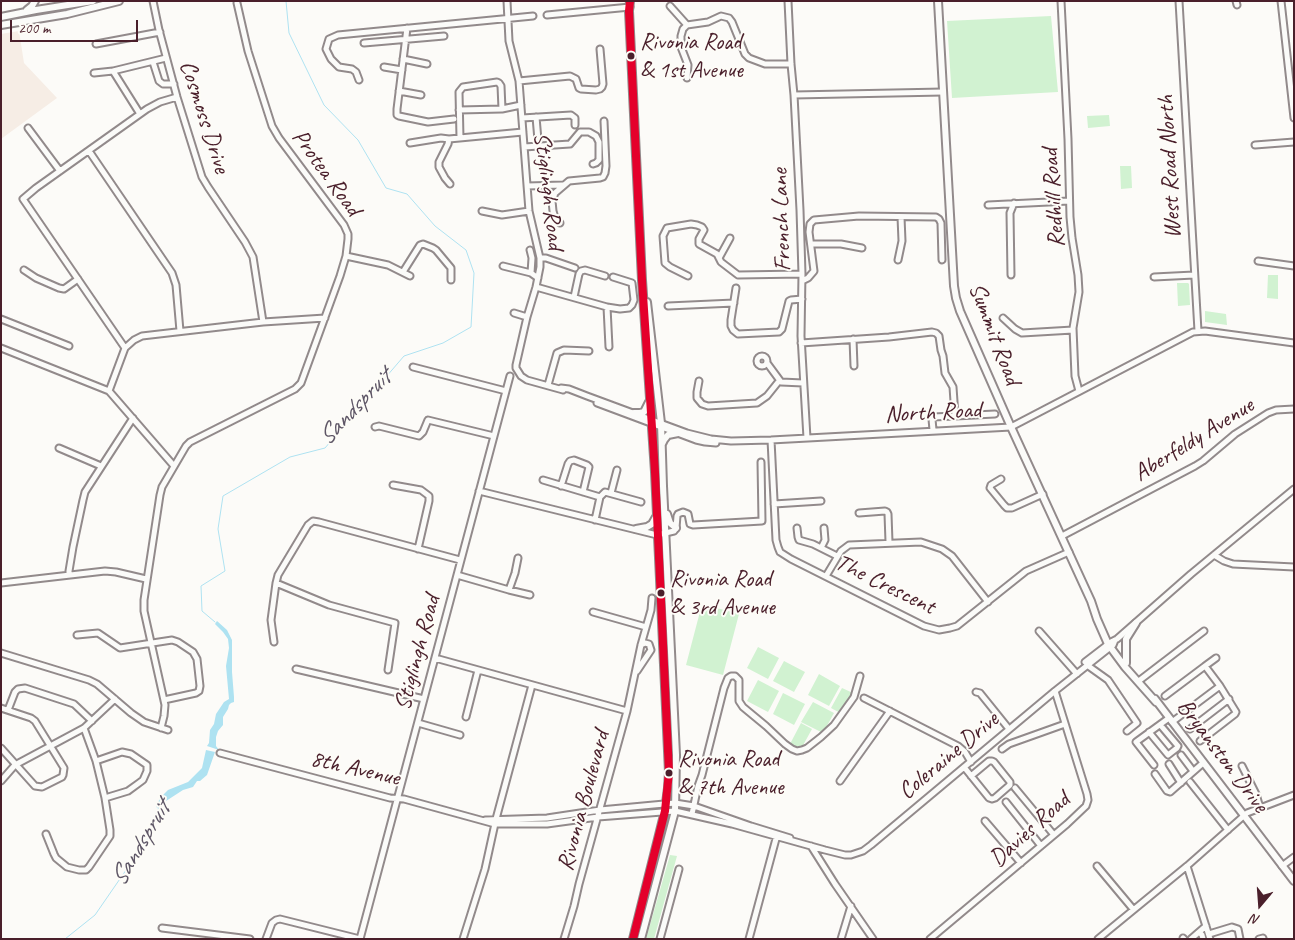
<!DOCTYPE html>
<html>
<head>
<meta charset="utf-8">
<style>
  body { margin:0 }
  #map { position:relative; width:1295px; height:940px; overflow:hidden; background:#fcfbf8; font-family:Caveat,sans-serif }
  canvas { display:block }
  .frame { position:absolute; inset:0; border:2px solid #4a1f2b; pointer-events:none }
  .north { position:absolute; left:1235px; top:880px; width:50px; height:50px; -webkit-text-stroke:4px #fdfcf7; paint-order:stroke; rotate:198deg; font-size:14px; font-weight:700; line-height:20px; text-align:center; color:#4a1f2b }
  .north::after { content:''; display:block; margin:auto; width:18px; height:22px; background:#4a1f2b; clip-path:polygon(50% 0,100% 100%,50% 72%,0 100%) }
  .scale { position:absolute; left:10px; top:20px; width:128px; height:22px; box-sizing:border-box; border:2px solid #4a1f2b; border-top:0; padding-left:6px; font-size:15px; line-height:18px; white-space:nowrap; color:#4a1f2b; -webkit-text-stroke:4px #fdfcf7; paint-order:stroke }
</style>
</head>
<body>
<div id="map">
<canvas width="1295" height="940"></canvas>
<div class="frame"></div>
<div class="north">N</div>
<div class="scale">200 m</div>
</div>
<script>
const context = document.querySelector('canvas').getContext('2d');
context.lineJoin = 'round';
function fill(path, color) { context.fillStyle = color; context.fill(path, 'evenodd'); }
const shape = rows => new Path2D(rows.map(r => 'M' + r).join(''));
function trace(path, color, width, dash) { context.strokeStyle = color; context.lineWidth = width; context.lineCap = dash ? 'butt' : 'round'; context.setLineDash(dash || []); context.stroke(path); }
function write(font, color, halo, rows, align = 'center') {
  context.font = font + ' Caveat,sans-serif'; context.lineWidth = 4; context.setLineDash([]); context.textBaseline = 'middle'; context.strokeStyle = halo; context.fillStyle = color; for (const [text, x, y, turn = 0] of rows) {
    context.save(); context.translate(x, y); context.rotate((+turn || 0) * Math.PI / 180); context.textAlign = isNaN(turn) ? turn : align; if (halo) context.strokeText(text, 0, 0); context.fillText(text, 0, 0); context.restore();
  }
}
fill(shape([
  [19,31,24,63,57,98,1,139,1,34]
]), '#f6ede5');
fill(shape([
  [1051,16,1058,92,952,98,947,21],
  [1109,115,1110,126,1088,128,1087,116],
  [1120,166,1131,166,1132,188,1121,189],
  [1268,275,1278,275,1278,299,1267,298],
  [1177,283,1188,283,1189,284,1190,305,1178,306],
  [1205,311,1226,314,1227,325,1205,322],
  [702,604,739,614,723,675,686,665],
  [758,647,779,658,768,679,747,668],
  [784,661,805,672,794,692,773,681],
  [819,674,840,686,829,706,808,695],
  [758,680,779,691,768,712,747,701],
  [842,688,853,693,842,714,831,708],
  [783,693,805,704,794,725,773,714],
  [813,702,834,713,823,733,801,722],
  [801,723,812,729,801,749,790,744],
  [670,855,677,856,654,939,646,939]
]), '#d1f2d1');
fill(shape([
  [217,621,227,630,232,640,232,672,234,697,234,702,231,703,229,705,228,709,223,717,223,725,218,731,216,737,216,746,219,750,207,746,209,743,210,730,214,724,216,714,224,702,229,699,226,666,229,648,228,639,223,632,215,624],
  [206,750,215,752,207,775,200,781,197,781,193,787,183,790,166,801,159,808,156,807,160,798,168,790,188,782,202,768]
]), '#aee2f1');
trace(shape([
  [215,622,202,611,201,586,225,571,218,529,223,496,290,457,325,448,404,356,443,343,471,327,474,273,466,250,435,226,407,194,386,188,358,140,324,105,289,33,286,1],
  [65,939,95,915,153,831,153,820,159,807]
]), '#aee2f1', 1);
const minor = shape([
  [153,1,159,30,177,97,202,177,208,187,245,242,253,257,263,322],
  [507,1,509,41,519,81,529,211,540,258,540,267,536,287,527,317,516,365,516,368,521,376,527,380,563,390],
  [788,1,791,64,794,95,800,210,802,274,801,336,807,438],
  [1061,1,1068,139,1070,217,1072,238,1078,275,1079,292,1073,328,1075,376,1079,391],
  [1179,1,1198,331],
  [1236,1,1237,5],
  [1281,1,1294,118],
  [670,6,687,25],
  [547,15,630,7],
  [407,28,397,109,397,115,399,116,428,122,454,119],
  [364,43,444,36],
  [96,44,160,32],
  [403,59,427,64],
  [153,62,159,81,163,84,174,84],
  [384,67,402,70],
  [94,73,113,71],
  [687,78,688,65,681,47,681,36,683,29,687,25,708,22,721,16,729,18,732,22,745,54,749,58,765,64,791,64],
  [359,80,356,72,352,69,339,67,331,59,326,49,329,39,338,35,533,16],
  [519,81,570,76,576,79,579,88,581,89,596,90,600,89,602,87,603,84,600,49],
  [399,91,421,95],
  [794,95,943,92],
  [459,110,502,109,521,105],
  [140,114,113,71,166,58],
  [536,117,538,140],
  [522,118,571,115,575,118,575,125],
  [28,128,60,171],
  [460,138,459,92,463,87,497,82,499,83,501,86,502,109],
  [449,139,448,144,439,162,439,167,445,178,450,184],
  [410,143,441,138,449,139,523,132],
  [1255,145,1294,142],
  [524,147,570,144,580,132,589,132,596,136,599,142,599,160,596,163,593,164],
  [89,151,172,273,176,285,180,331],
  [527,186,563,185],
  [988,205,1069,201],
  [482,211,502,215,529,211],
  [560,223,555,218,553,211,552,201,555,193,569,181,600,178,603,177,605,173,606,166,604,121],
  [811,244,841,244,862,248],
  [530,250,532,258,531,273],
  [346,256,388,265,410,276],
  [540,258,546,258,575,268],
  [719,258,730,238],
  [898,260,902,241,901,217],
  [1258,261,1294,266],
  [503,266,531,273,538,278],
  [24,270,36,278,59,288,64,289,78,279],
  [403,272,420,245,423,244,433,248,436,250,451,268,451,280],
  [1011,275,1010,213,1014,203],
  [688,276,670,267,665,263,663,236,667,228,691,224,697,225,702,227,704,230,699,239,699,244,717,254,721,262,738,275,802,274],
  [1154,277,1194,275],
  [802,281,808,278,814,271,809,232,810,224,814,220,859,216,936,217,939,219,941,223,942,260],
  [536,287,607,307,620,309,629,308,632,305,634,300,632,283,613,277],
  [736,288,731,320,731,326,733,330,738,334,779,332,782,329,789,301,791,300,802,299],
  [574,297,579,274,581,271,585,270,605,276],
  [668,306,734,303],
  [607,307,609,347],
  [514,313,527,317],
  [1003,318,1015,329,1022,333,1073,330],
  [1,319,69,346],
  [853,339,854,366],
  [801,343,889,337,932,332,936,333,939,336,941,350,943,356,945,373,953,387,955,416,933,417,932,419,933,430],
  [1,348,109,391,174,466],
  [125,348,23,199,36,188,147,109,160,102,177,97],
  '757 361a5 5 0 1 1 10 0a5 5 0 1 1-10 0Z',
  [767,363,781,382,803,383],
  [413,367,506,391],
  [699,381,697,392,697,398,702,404,708,406,757,403,767,396,779,381],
  [548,385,557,353,564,350,589,351],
  [561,388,569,389,587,396,687,433,711,439,731,441,771,440,1011,427,1193,332,1205,331,1294,343],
  [109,391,125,348,134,340,142,336,263,322,325,318],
  [597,403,696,440,705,442,716,443],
  [955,416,995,414],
  [375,427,379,426,419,436,423,432,428,420,494,436],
  [771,440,776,540,778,547,780,552,791,559,924,626,939,630,950,628,957,626,1026,571,1069,552],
  [59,448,101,466],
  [1001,479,991,485,990,488,1004,505,1007,508,1012,508,1043,494],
  [543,480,600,497],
  [393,485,421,490,429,496,429,501,418,549],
  [561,486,568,464,570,461,574,460,587,465,589,467,583,492],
  [479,491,657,535,674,531,676,528,677,516,678,514,683,512,688,514,690,524,693,525,762,521,761,462],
  [611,493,617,470],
  [774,504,821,501],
  [859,513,885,511,887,512,888,514,889,542],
  [595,520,600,497,605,492,641,502],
  [797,528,798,537,799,540,813,544,837,556],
  [1062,536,1195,466,1203,461,1235,434,1268,413,1276,410,1294,409],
  [821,548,825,540,824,528],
  [1214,555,1224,561,1233,564,1294,567],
  [69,575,69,571,73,547,83,500,85,492,133,418],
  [457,575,509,590,530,595],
  [826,576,841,551,849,545,921,542,942,549,952,556,988,602],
  [1,583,105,571,116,572,146,579],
  [509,590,515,573,518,558],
  [593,612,646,627],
  [1039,631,1077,674],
  [77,635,98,633,120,648,172,640,178,642,193,652,197,659,200,686,199,691,196,693,164,700],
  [274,642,271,620,276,583],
  [1,653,89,680,97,684,131,713,144,722,168,730],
  [435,658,627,711],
  [1085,662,1111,642,1117,639,1191,574,1294,489],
  [1087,665,1108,680,1137,723,1127,731],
  [1205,666,1216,658],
  [296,669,424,699],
  [388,670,395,623,329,605,276,583,278,575,308,525,313,521,319,522,460,560],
  [637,671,651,650,649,644,645,643,641,645],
  [1140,680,1204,631],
  [976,692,980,693,1009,729],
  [1165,696,1205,666,1220,686,1172,722],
  [864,698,958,746,965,752,971,762],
  [1,708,31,718,35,721,64,768,63,775,62,777,42,787,35,786,1,748],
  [8,710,15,692,18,689,25,688,74,704,92,721],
  [466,717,478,670],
  [418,723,460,735],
  [161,728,164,716,165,705,144,611,144,600,160,495,162,487,186,446,190,442,295,389,301,383,340,276,346,256,348,239,348,234,344,225,279,138,272,126,248,51,237,3],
  [1190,729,1229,699],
  [1149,732,1168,755,1177,748,1178,746,1162,727],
  [1200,741,1235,714,1236,712,1220,686],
  [1002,749,1009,744,1065,724],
  [220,753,390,798,404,799,495,824,547,824,598,817,675,811,732,824,825,850,845,855,851,855,863,851,871,845,1055,691,1113,645,1115,640],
  [1181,755,1193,771],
  [96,761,122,752,131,754,147,765,147,771,143,780,139,783,128,791,105,798],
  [1169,764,1181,783],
  [1154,765,1136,742,1169,718],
  [1242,766,1256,794,1260,808],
  [964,767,989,798,992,799,995,798,1010,785,1010,782,994,762,992,761,989,761,971,776],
  [1155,774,1167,791,1170,792,1203,763],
  [1,781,15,765,84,728,115,699],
  [840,781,890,711],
  [1190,782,1228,830],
  [1015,788,1054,835],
  [1006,802,1041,846],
  [692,814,698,786,702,775,724,688,728,678,731,676,735,676,739,680,739,701,743,707,766,726,785,744,792,749,797,751,802,750,807,748,821,737,834,725,854,697,860,676],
  [485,820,547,818,600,810,675,803,694,806,751,826,790,838],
  [985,821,1021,863],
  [46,834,54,854,56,858,67,867,79,870,86,870,89,867,110,836,110,830,105,798,96,761,84,728],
  [811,846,835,884,873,939],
  [1097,866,1133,909],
  [1187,866,1210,939],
  [1282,866,1294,857],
  [162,928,250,939],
  [1199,932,1202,935,1203,939],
  [1209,934,1232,927,1238,929,1240,939],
  [1183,938,1184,939],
  [266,939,272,923,276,920,280,919,360,939],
  [360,939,510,376],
  [463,939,485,869,496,819,532,685],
  [564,939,574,906,579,884,627,711,641,645,651,610,652,598],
  [660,939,679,869],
  [749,939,777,835],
  [841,939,851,906],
  [930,939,1067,824,1086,806,1088,800,1087,794,1055,691],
  [1098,939,1187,866,1247,813,1294,795],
  [1191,939,1206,926],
  [1259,939,1263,938]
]);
const major = shape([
  [630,1,629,11,642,280,655,472,669,772,668,788,665,811,633,939],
  [938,1,954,286,956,298,960,311,1011,427,1091,601,1097,619,1108,644,1125,667,1156,702],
  [27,10,32,6,35,1],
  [1,17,36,10,93,1],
  [1,25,67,14,119,1],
  [634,413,640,413,644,412,649,402],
  [662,444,664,440,668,435,678,433],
  [667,514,670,523,676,528],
  [636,529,647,527,652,524,656,517],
  [1126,663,1126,639,1136,623],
  [1155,699,1294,881],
  [641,939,675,811,676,755,663,486,661,423,647,302]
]);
trace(minor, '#928a8b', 9);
trace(major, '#928a8b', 10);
trace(minor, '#fbfbf9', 5);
trace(major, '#fbfbf9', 6);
trace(shape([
  [630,1,629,11,642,280,655,472,669,772,665,811,633,939]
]), '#e4002b', 8);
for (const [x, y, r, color] of [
  [631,56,4.5,"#4a1f2b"],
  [661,593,4.5,"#4a1f2b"],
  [669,773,4.5,"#4a1f2b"]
]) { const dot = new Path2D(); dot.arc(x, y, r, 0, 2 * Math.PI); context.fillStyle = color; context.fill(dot); trace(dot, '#fdfcf7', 2); }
write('23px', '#4a1f2b', '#fdfcf7', [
  ["Rivonia Road",640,43],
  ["& 1st Avenue",640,71],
  ["Rivonia Road",670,580],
  ["& 3rd Avenue",670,608],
  ["Rivonia Road",678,760],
  ["& 7th Avenue",678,788]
], 'left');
write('24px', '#4a1f2b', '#fdfcf7', [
  ["Cosmoss Drive",204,117,72],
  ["West Road North",1170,167,-93],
  ["Protea Road",326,173,54],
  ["Stiglingh Road",548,191,83],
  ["Redhill Road",1054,198,-94],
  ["French Lane",782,220,-92],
  ["Summit Road",994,334,69],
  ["North Road",933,413,-3],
  ["Aberfeldy Avenue",1194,440,-32],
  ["The Crescent",885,585,26],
  ["Stiglingh Road",418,653,-75],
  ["Coleraine Drive",949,756,-40],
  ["Bryanston Drive",1222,756,53],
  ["8th Avenue",355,769,13],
  ["Rivonia Boulevard",584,801,-75],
  ["Davies Road",1030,830,-42]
]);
write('italic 25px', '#5e5666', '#fdfcf7', [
  ["Sandspruit",355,408,-46],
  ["Sandspruit",141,844,-59]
]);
</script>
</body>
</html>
